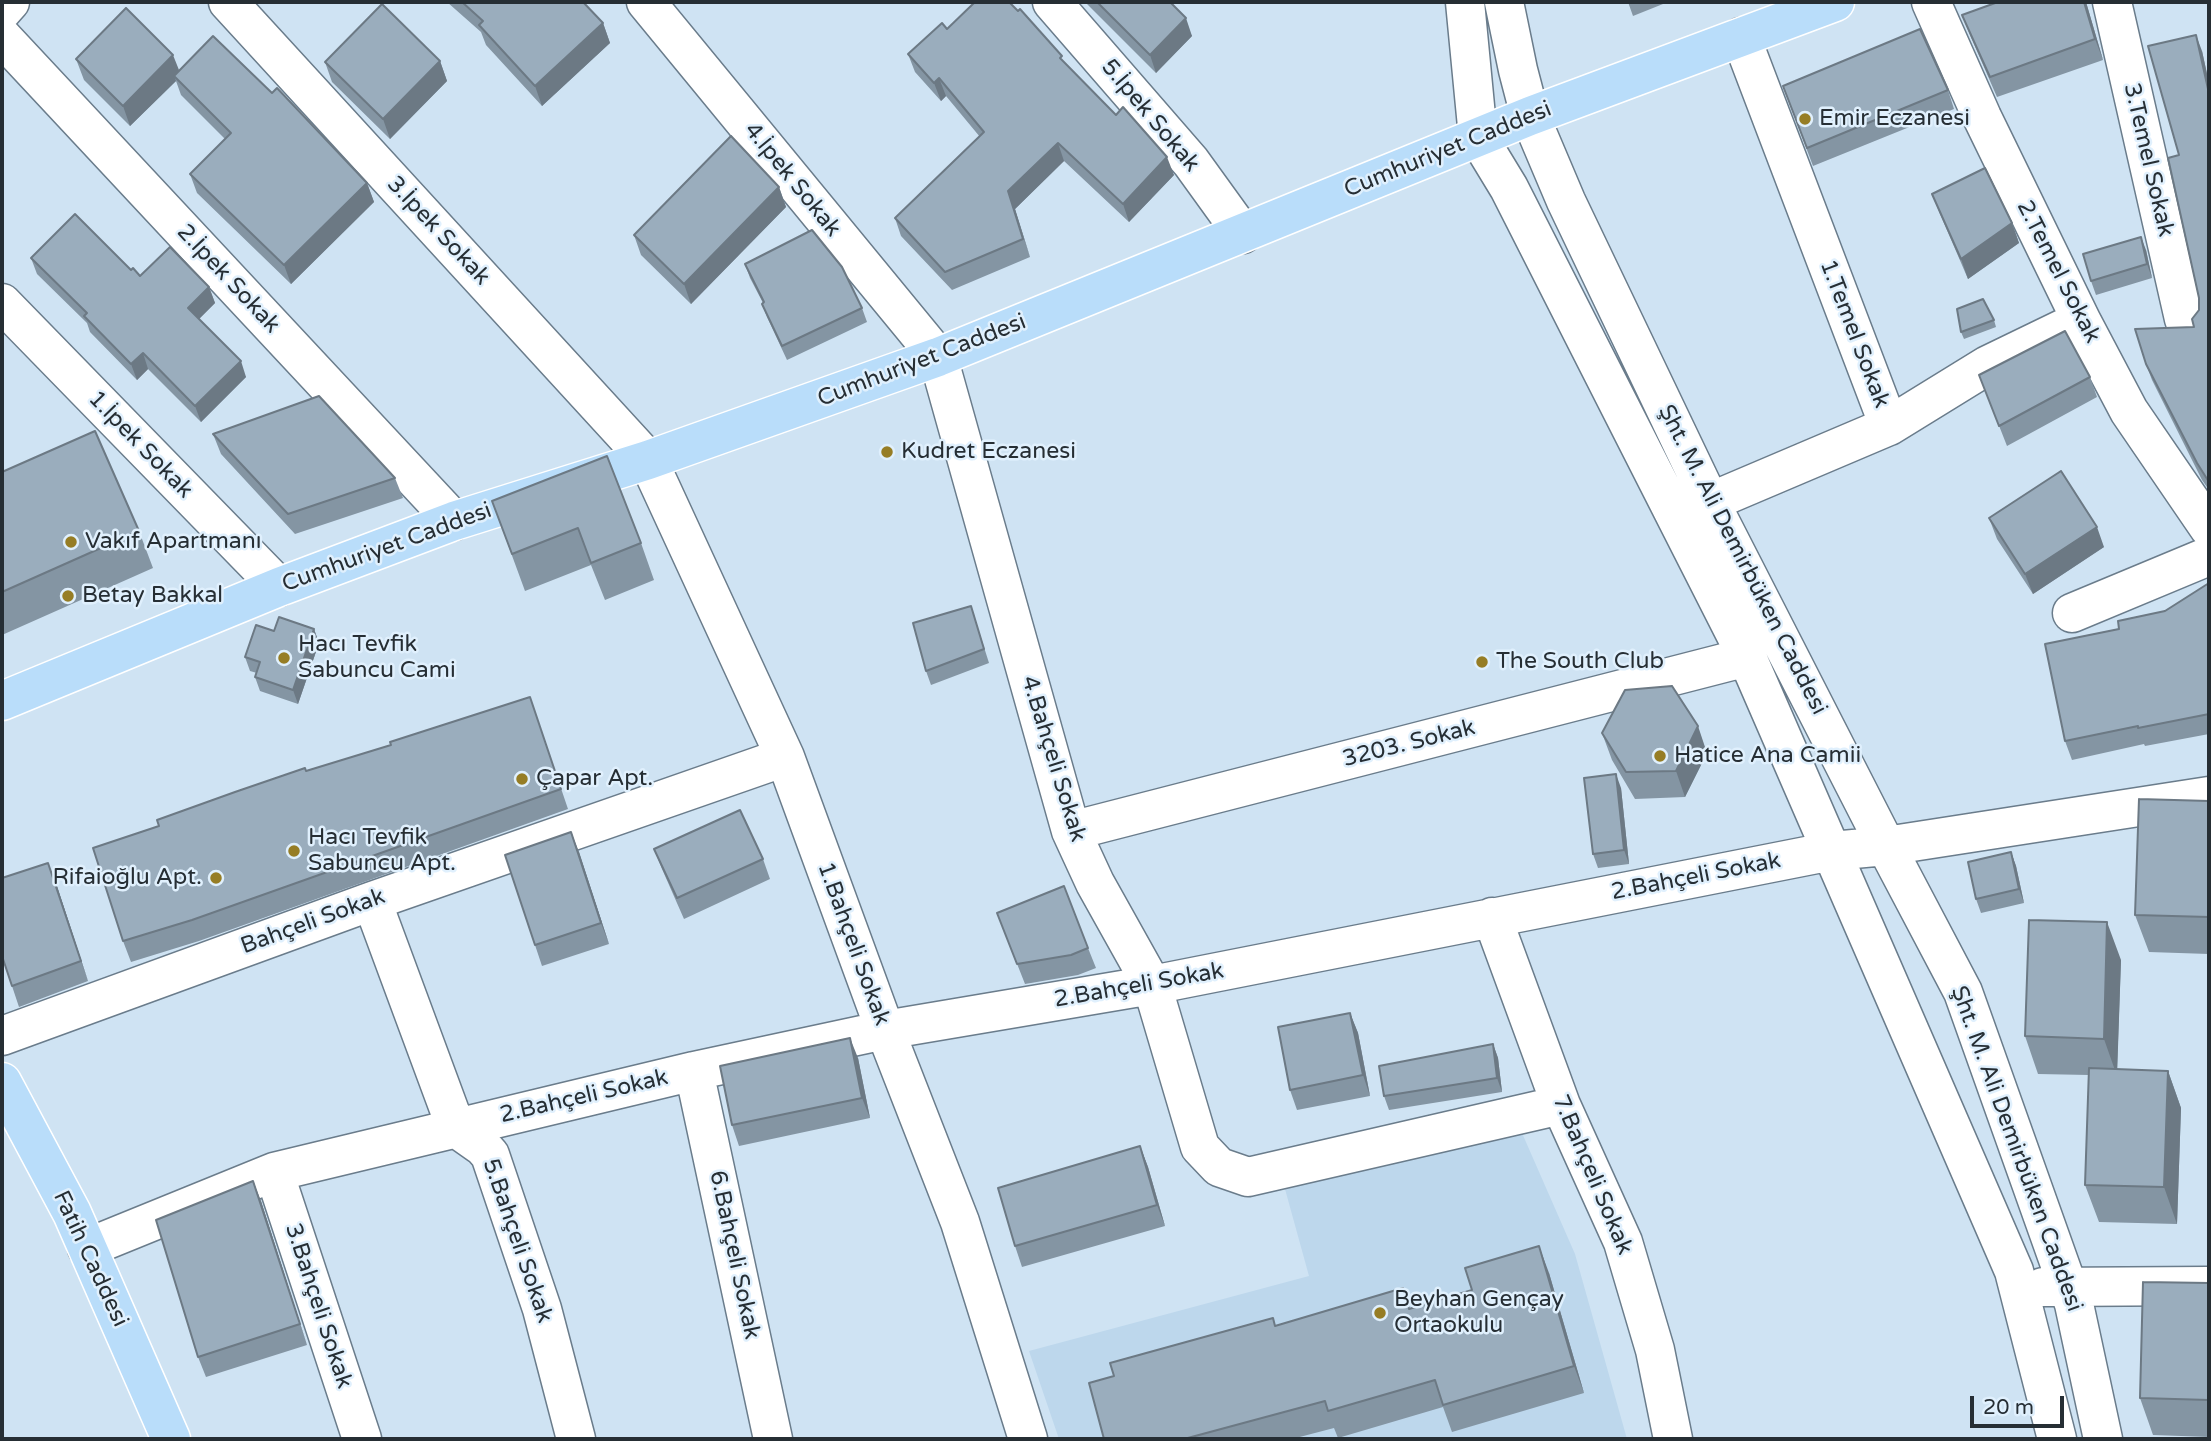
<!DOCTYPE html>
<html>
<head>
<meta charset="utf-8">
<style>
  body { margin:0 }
  #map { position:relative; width:2211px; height:1441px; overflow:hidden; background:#cfe3f3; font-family:"Varela Round",sans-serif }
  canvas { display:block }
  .frame { position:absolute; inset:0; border:4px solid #262e34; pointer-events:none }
  .scale { position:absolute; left:1970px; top:1396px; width:94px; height:32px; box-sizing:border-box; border:4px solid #262e34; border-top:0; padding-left:9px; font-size:21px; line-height:24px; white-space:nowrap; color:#262e34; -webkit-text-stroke:5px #e0f0fd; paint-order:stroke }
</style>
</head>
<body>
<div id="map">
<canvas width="2211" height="1441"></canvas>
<div class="frame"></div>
<div class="scale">20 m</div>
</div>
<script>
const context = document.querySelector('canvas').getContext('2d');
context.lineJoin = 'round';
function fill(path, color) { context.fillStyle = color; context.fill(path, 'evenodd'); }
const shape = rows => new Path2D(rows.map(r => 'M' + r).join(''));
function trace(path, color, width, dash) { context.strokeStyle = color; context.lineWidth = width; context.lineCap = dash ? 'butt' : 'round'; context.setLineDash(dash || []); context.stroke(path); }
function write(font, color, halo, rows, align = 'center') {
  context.font = font + ' "Varela Round",sans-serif'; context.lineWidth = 5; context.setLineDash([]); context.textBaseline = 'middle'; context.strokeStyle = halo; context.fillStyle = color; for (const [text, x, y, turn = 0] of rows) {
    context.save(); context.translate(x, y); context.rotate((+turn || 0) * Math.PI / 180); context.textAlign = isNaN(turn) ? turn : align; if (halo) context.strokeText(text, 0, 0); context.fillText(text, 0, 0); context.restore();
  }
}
fill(shape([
  [1522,1133,1575,1254,1627,1439,1059,1439,1029,1351,1309,1276,1285,1189]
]), '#bdd7ec');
const minor = shape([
  [228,2,648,460,785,757,885,1030,960,1222,1028,1439],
  [646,2,938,357,1071,831,1095,883,1152,985,1200,1147,1219,1167,1248,1177,1561,1105],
  [1052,2,1191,162,1243,234],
  [1465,2,1478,137,1509,188,1747,657,2014,1271,2057,1439],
  [1504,2,1518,70,1530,116,1566,201,1710,502,1886,846,1963,992,2074,1304,2103,1439],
  [1931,2,1982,117,2081,320,2129,411,2209,528],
  [2112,2,2184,319],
  [2,11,10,2],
  [2,37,454,521],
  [1741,37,1889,426,1988,365,2081,320],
  [2,303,279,587],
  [1710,502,1889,426],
  [2072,613,2209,556],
  [1071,831,1747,657],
  [372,901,456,1128,483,1147,490,1155,542,1309,576,1439],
  [1492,917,1561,1105,1623,1242,1655,1350,1673,1439],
  [2,1036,372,901,785,757],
  [694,1071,773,1439],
  [274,1172,362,1439],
  [87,1248,274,1172,694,1071,885,1030,1152,985,1832,851,1886,846,2209,796],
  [2043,1287,2209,1286]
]);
const major = shape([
  [2,701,279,587,454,521,648,460,938,357,1530,116,1835,2],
  [2,1082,72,1213,171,1439]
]);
trace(minor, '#6a7c8b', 41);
trace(major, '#fff', 41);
trace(minor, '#fff', 38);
trace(major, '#b9ddfa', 38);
fill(shape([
  [447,2,583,2,603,23,610,43,542,106,486,45,481,32],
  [1085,2,1170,2,1192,36,1156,73],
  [1628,2,1668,2,1633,16],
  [2086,2,2103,60,1997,97,1970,35,1962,15],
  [947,29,1064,62,1174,175,1129,222,1064,161,1015,209,1030,257,952,290,901,236,895,218,980,137,946,96,941,101,915,72,908,54],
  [2202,51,2209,83,2209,490,2202,480,2152,380,2146,364,2194,327,2199,310,2199,298,2179,155],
  [76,59,179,71,272,93,367,183,374,202,291,284,197,193,190,174,225,139,181,95,176,81,130,126,84,80],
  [440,61,447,81,390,139,332,82,325,62],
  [1783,86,1948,90,1954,109,1813,166],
  [779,187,786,207,691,304,641,255,634,235],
  [1932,194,2012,223,2019,243,1968,279,1940,214],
  [2146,250,2152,278,2096,295,2091,281],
  [31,258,131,270,140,276,209,287,215,303,199,319,246,377,201,422,148,369,137,380,90,332,87,323,37,274],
  [745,264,862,308,867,322,787,360,767,317,762,304,763,303,750,278],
  [1994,320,1996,327,1964,339,1961,332],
  [2090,377,2097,397,2007,446,1987,395],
  [213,434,395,478,403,498,295,534,221,454],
  [2,472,139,531,153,568,2,635],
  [492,501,641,543,654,580,605,600,591,565,525,591],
  [1989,518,2104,547,2033,594,1997,539],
  [2209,583,2209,734,2145,746,2144,744,2072,760,2065,741,2119,629,2165,611],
  [971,606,989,663,931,685,926,671],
  [314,629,319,643,298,704,260,691,255,677,257,673,250,671,245,657,274,631],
  [530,697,568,809,199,941,131,962,123,941,159,826,306,771,391,745],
  [1602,733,1707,753,1685,797,1635,799,1612,760],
  [1621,788,1629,864,1598,868,1593,854],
  [2209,801,2209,954,2149,952,2135,915],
  [654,849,763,859,770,879,684,919,662,869],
  [579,852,609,944,542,966,535,945],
  [2011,852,2016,866,2024,903,1981,913,1976,899],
  [56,883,88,981,19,1007,12,986],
  [997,913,1088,948,1096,968,1078,975,1025,984],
  [2121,960,2117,1069,2168,1071,2181,1108,2177,1224,2099,1222,2085,1185,2089,1075,2038,1074,2025,1036],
  [1350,1013,1358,1033,1370,1096,1297,1110,1290,1090],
  [1493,1044,1498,1058,1502,1092,1389,1110,1384,1096],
  [858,1058,870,1118,739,1146,732,1125],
  [1140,1146,1148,1167,1165,1226,1022,1267,1015,1246],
  [261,1201,307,1345,206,1377,198,1357],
  [1549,1273,1584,1393,1452,1432,1443,1407,1338,1438,1334,1428,1292,1439,1104,1439,1114,1376,1403,1288,1410,1309],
  [2209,1283,2209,1437,2153,1435,2140,1398]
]), '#8495a3');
fill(shape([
  [2084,2,2086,2,2103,60,2095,39],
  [1186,18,1192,36,1156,73,1150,55],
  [603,23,610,43,542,106,535,86],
  [2196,35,2202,51,2209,83,2209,92],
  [173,55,181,75,174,76,176,81,130,126,123,106],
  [440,61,447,81,390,139,383,119],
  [939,78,946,96,941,101,934,83],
  [1058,143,1064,161,1015,209,1030,257,1008,191],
  [1167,157,1174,175,1129,222,1123,204],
  [367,183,374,202,291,284,284,265],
  [779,187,786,207,691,304,684,284],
  [2012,223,2019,243,1968,279,1961,259],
  [2141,237,2146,250,2152,278,2147,264],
  [209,287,215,303,194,324,188,308],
  [143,353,148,369,137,380,131,364],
  [241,361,246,377,201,422,195,406],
  [2097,527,2104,547,2033,594,2025,574],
  [314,629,319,643,298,704,293,690],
  [1698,726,1707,753,1685,797,1676,771],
  [1616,774,1621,788,1629,864,1624,850],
  [571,832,579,852,609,944,601,923],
  [2011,852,2016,866,2024,903,2019,889],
  [48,863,56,883,88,981,81,961],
  [2107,922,2121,960,2117,1076,2104,1039],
  [1350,1013,1358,1033,1370,1096,1363,1075],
  [850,1038,858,1058,870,1118,862,1098],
  [1493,1044,1498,1058,1502,1092,1497,1078],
  [2168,1071,2181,1108,2177,1224,2164,1187],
  [1140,1146,1148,1167,1165,1226,1157,1205],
  [253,1181,261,1201,307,1345,300,1324],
  [1539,1246,1549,1273,1584,1393,1574,1366]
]), '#6c7984');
const building = shape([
  [462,2,583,2,603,23,535,86,479,25,483,21,462,2],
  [975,2,1009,2,1018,11,1020,9,1062,56,1060,58,1116,115,1123,107,1167,157,1123,204,1058,143,1008,191,1023,239,945,272,895,218,984,132,939,78,934,83,908,54,942,23,947,29,975,2],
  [1097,2,1170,2,1186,18,1150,55,1097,2],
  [1998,2,2084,2,2095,39,1990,77,1962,15,1998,2],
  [382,4,440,61,383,119,325,62,382,4],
  [126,8,173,55,123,106,76,59,126,8],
  [1920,29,1948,90,1807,148,1783,86,1920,29],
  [2196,35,2208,89,2209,89,2209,482,2197,463,2146,364,2135,329,2194,327,2192,319,2199,310,2199,298,2168,158,2179,155,2148,46,2196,35],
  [213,36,272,93,277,88,367,183,284,265,190,174,231,133,174,76,213,36],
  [731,136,779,187,684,284,634,235,731,136],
  [1985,168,2012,223,1961,259,1932,194,1985,168],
  [75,214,131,270,133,268,140,276,170,247,209,287,188,308,241,361,195,406,143,353,131,364,84,316,87,313,31,258,75,214],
  [812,230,842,267,862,308,782,346,762,304,764,302,745,264,812,230],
  [2141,237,2147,264,2091,281,2083,254,2141,237],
  [1983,299,1994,320,1961,332,1957,309,1983,299],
  [2065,331,2090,377,1999,426,1979,375,2065,331],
  [319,396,395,478,288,514,213,434,319,396],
  [95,431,139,531,2,592,2,472,95,431],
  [607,456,641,543,591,563,578,528,512,554,492,501,607,456],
  [2061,471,2097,527,2025,574,1989,518,2061,471],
  [2209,583,2209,714,2138,728,2138,726,2065,741,2045,644,2119,629,2118,621,2165,611,2209,583],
  [971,606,984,649,926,671,913,623,971,606],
  [279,617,314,629,293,690,255,677,260,662,245,657,256,625,274,631,279,617],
  [1672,686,1698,726,1676,771,1626,772,1602,733,1625,690,1672,686],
  [530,697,561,789,192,920,123,941,93,848,159,826,157,820,235,792,305,768,306,771,391,745,390,742,530,697],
  [1616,774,1624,850,1593,854,1584,778,1616,774],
  [2139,799,2209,801,2209,917,2135,915,2139,799],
  [740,810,763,859,677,898,654,849,740,810],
  [571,832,601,923,535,945,505,855,571,832],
  [2011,852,2019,889,1976,899,1968,862,2011,852],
  [48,863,81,961,12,986,2,956,2,878,48,863],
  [1064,886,1088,948,1071,955,1017,964,997,913,1064,886],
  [2029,920,2107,922,2104,1039,2025,1036,2029,920],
  [1350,1013,1363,1075,1290,1090,1278,1027,1350,1013],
  [850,1038,862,1098,732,1125,720,1066,850,1038],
  [1493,1044,1497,1078,1384,1096,1379,1066,1493,1044],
  [2089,1068,2168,1071,2164,1187,2085,1185,2089,1068],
  [1140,1146,1157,1205,1015,1246,998,1188,1140,1146],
  [253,1181,300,1324,198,1357,156,1220,253,1181],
  [1539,1246,1574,1366,1443,1405,1435,1380,1328,1411,1325,1401,1184,1439,1104,1439,1089,1383,1114,1376,1110,1363,1273,1318,1275,1326,1403,1288,1409,1309,1472,1290,1465,1268,1539,1246],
  [2143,1282,2209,1283,2209,1400,2140,1398,2143,1282]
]);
fill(building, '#9aadbd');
trace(building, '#6c7984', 2);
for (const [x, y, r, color] of [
  [1805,119,7,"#967d25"],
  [887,452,7,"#967d25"],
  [71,542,7,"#967d25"],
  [68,596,7,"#967d25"],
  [284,658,7,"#967d25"],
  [1482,662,7,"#967d25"],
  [1660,756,7,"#967d25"],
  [522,779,7,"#967d25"],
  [294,851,7,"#967d25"],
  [216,878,7,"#967d25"],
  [1380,1313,7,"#967d25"]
]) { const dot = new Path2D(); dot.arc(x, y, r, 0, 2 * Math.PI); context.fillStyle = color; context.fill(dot); trace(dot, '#e0f0fd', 2.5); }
write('23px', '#262e34', '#e0f0fd', [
  ["5.İpek Sokak",1150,116,50],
  ["Cumhuriyet Caddesi",1448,150,-22],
  ["3.Temel Sokak",2148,160,77],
  ["4.İpek Sokak",792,180,51],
  ["3.İpek Sokak",438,231,47],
  ["2.Temel Sokak",2058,272,63],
  ["2.İpek Sokak",228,279,47],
  ["1.Temel Sokak",1854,334,69],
  ["Cumhuriyet Caddesi",922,361,-21],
  ["1.İpek Sokak",140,445,46],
  ["Cumhuriyet Caddesi",387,548,-20],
  ["Şht. M. Ali Demirbüken Caddesi",1742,560,63],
  ["3203. Sokak",1409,744,-14],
  ["4.Bahçeli Sokak",1053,759,73],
  ["2.Bahçeli Sokak",1696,877,-11],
  ["Bahçeli Sokak",313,922,-20],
  ["1.Bahçeli Sokak",853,944,70],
  ["2.Bahçeli Sokak",1139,986,-10],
  ["2.Bahçeli Sokak",584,1097,-13],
  ["Şht. M. Ali Demirbüken Caddesi",2016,1149,70],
  ["7.Bahçeli Sokak",1592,1175,67],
  ["5.Bahçeli Sokak",517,1241,71],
  ["6.Bahçeli Sokak",734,1255,78],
  ["Fatih Caddesi",90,1259,65],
  ["3.Bahçeli Sokak",318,1306,72]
]);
write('23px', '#262e34', '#e0f0fd', [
  ["Emir Eczanesi",1819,119],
  ["Kudret Eczanesi",901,452],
  ["Vakıf Apartmanı",85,542],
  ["Betay Bakkal",82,596],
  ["Hacı Tevfik",298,645],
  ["Sabuncu Cami",298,671],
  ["The South Club",1496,662],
  ["Hatice Ana Camii",1674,756],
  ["Çapar Apt.",536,779],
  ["Hacı Tevfik",308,838],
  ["Sabuncu Apt.",308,864],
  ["Rifaioğlu Apt.",202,878,"right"],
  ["Beyhan Gençay",1394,1300],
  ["Ortaokulu",1394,1326]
], 'left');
</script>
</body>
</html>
